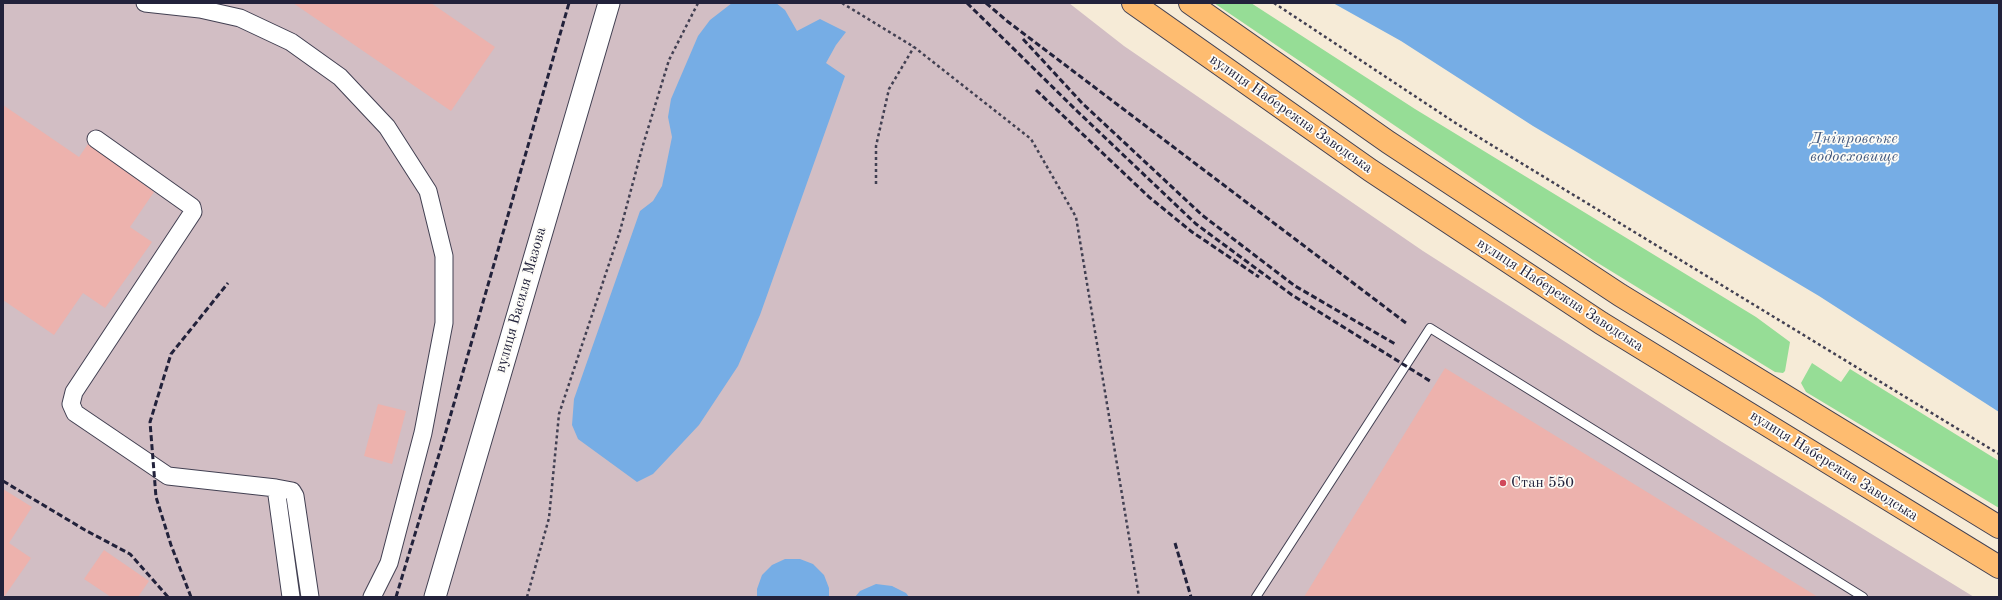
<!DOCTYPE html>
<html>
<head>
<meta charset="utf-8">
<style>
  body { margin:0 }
  #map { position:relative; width:2002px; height:600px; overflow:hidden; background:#f6ebd7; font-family:"Old Standard TT",serif }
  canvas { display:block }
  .frame { position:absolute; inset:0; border:4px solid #22223b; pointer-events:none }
</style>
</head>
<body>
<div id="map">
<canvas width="2002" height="600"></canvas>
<div class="frame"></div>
</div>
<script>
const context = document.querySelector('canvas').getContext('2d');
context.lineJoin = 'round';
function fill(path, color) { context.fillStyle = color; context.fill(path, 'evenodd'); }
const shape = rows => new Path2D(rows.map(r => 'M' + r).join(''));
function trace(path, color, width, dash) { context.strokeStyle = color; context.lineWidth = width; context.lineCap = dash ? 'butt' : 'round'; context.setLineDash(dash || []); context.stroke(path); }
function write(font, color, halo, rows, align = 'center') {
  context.font = font + ' "Old Standard TT",serif'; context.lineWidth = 3.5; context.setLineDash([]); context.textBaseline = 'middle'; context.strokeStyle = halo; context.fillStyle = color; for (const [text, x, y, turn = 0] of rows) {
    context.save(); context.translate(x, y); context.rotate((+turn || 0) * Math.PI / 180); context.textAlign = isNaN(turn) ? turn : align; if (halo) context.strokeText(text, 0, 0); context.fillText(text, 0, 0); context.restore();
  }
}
fill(shape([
  [3,3,1069,3,1124,46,1423,251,1722,442,1974,597,3,597]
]), '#d2bec4');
fill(shape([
  [1214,3,1251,3,1415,109,1756,317,1790,342,1785,371,1783,373,1775,372,1593,260],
  [1812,363,1841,382,1850,369,1999,461,1999,508,1806,392,1801,383]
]), '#96dd96');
fill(shape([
  [732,3,776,3,785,10,797,31,820,19,846,32,836,45,826,63,845,76,760,315,738,366,699,425,653,474,637,482,578,439,572,425,574,399,640,211,653,201,662,186,672,137,668,117,671,99,698,36,710,20],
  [1333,3,1999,3,1999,412,1819,296,1533,126,1401,41],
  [785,559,800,559,813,564,824,575,829,588,829,597,757,597,757,589,762,575,772,565],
  [876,584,892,586,906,593,909,597,855,597,860,591]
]), '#76ade5');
fill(shape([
  [293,3,431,3,495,47,451,111],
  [3,105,79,157,88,144,154,192,130,227,152,242,105,308,83,293,54,335,3,300],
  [1445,368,1818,597,1304,597],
  [378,404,406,411,392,464,364,456],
  [3,489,32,507,9,543,31,558,4,597],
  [104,550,149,581,138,597,111,597,84,579]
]), '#edb2ad');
const service = shape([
  [1256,597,1430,328,1863,597]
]);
const minor = shape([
  [145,3,200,9,240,18,291,42,340,77,387,127,428,191,444,256,444,323,423,433,389,563,372,597],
  [96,139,192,207,193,212,74,392,71,404,75,413,168,476,276,488,292,491,295,496,310,597],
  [276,488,291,597]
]);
const tertiary = shape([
  [435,597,609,3]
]);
const primary = shape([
  [1133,3,1370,170,1601,323,1999,567],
  [1190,3,1388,142,1620,295,1999,527]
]);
trace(service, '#424052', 10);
trace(minor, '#424052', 19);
trace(tertiary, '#424052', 23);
trace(primary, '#424052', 24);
trace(shape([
  [842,3,914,47,1031,139,1076,217,1139,597],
  [1274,3,1457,124,1999,454],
  [876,184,876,146,889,89,914,47],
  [527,597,549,518,559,414,620,231,643,145,669,60,698,3]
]), '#424052', 2.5, [3, 3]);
trace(service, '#fff', 8);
trace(minor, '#fff', 17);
trace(tertiary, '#fff', 21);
trace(primary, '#febc70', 22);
trace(shape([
  [967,3,1077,111,1196,224,1292,295,1430,381],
  [986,3,1007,21,1406,323],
  [1023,39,1082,103,1202,215,1295,286,1397,345],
  [1036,90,1149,197,1192,232,1259,277],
  [3,481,85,530,130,554,168,597],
  [1175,543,1191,597],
  [191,597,171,545,156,497,150,422,171,354,228,283],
  [396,597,444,438,569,3]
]), '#22223b', 3, [6, 3]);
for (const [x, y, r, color] of [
  [1503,483,4,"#d1495b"]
]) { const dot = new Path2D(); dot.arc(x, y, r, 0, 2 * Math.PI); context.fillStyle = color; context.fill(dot); trace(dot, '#fdfcf7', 1.5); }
write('15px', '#22223b', '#fdfcf7', [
  ["вулиця Набережна Заводська",1291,114,35],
  ["вулиця Набережна Заводська",1560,295,33],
  ["вулиця Василя Мазова",521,300,-74],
  ["вулиця Набережна Заводська",1834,466,32]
]);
write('15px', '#22223b', '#fdfcf7', [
  ["Стан 550",1511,483]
], 'left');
write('italic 16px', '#445a7f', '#fdfcf7', [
  ["Дніпровське",1854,139],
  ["водосховище",1854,157]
]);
</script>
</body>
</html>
